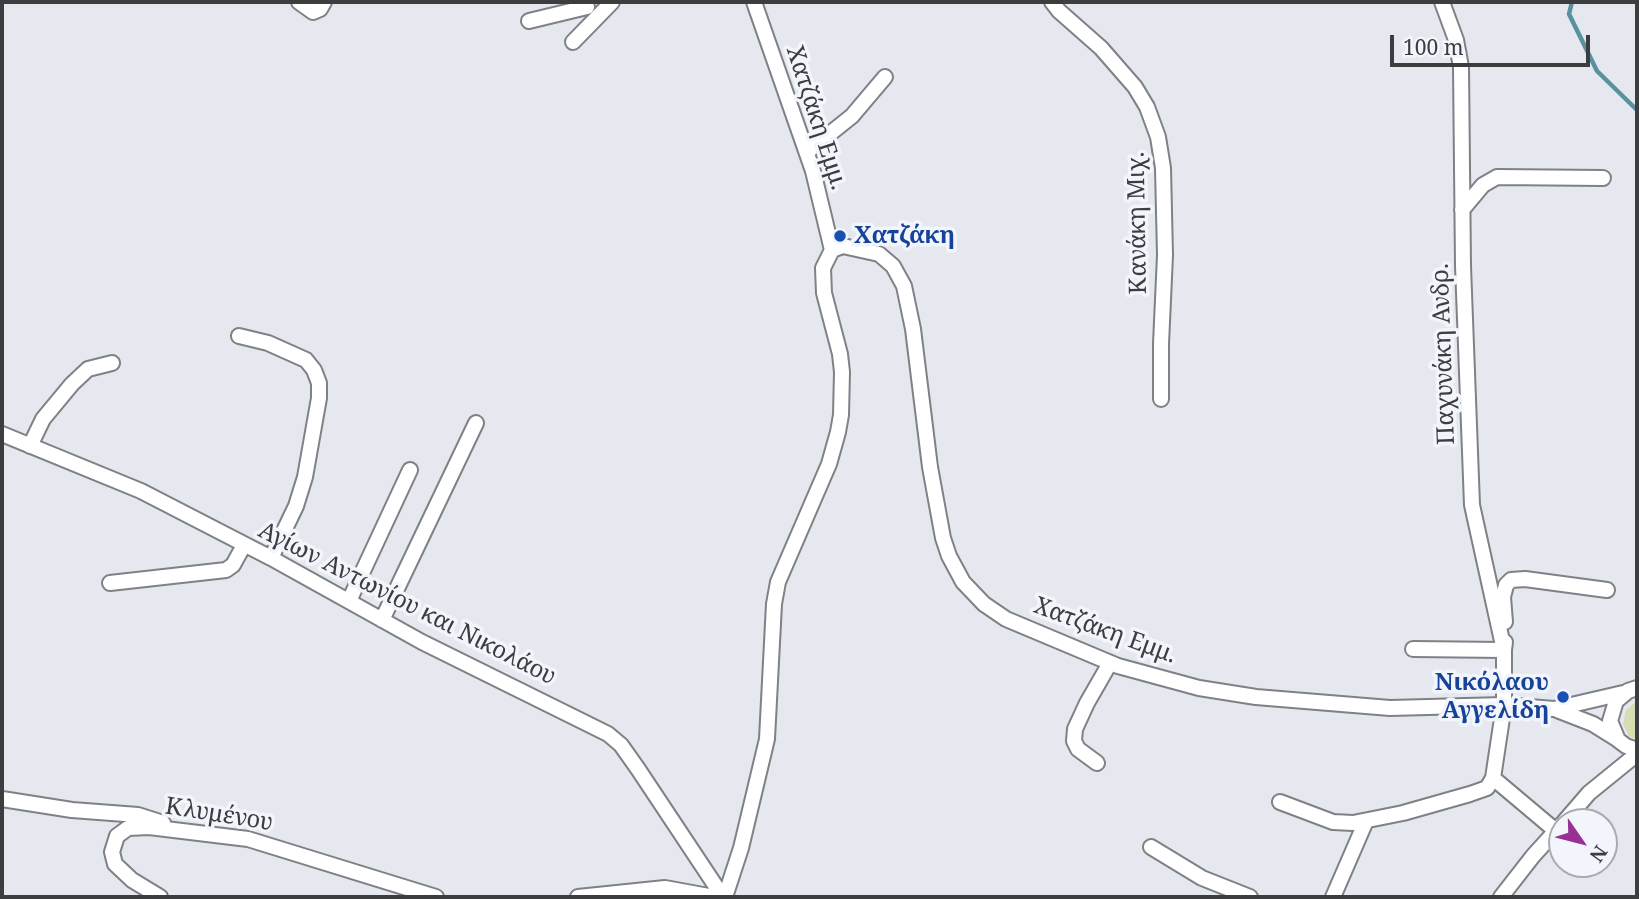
<!DOCTYPE html>
<html>
<head>
<meta charset="utf-8">
<style>
  body { margin:0 }
  #map { position:relative; width:1639px; height:899px; overflow:hidden; background:#e5e8ee; font-family:"Noto Serif",serif }
  canvas { display:block }
  .frame { position:absolute; inset:0; border:4px solid #3b3d3f; pointer-events:none }
  .north { position:absolute; left:1548px; top:808px; width:70px; height:70px; box-sizing:border-box; background:#f2f5fb; border:2px solid #a9abb0; border-radius:50%; rotate:125deg; font-size:19px; font-weight:700; line-height:28px; text-align:center; color:#3b3d3f }
  .north::after { content:''; display:block; margin:auto; width:24px; height:32px; background:#983195; clip-path:polygon(50% 0,100% 100%,50% 72%,0 100%) }
  .scale { position:absolute; left:1390px; top:35px; width:200px; height:32px; box-sizing:border-box; border:4px solid #3b3d3f; border-top:0; padding-left:9px; font-size:21px; line-height:24px; white-space:nowrap; color:#3b3d3f; -webkit-text-stroke:5px #f2f5fb; paint-order:stroke }
</style>
</head>
<body>
<div id="map">
<canvas width="1639" height="899"></canvas>
<div class="frame"></div>
<div class="north">N</div>
<div class="scale">100 m</div>
</div>
<script>
const context = document.querySelector('canvas').getContext('2d');
context.lineJoin = 'round';
function fill(path, color) { context.fillStyle = color; context.fill(path, 'evenodd'); }
const shape = rows => new Path2D(rows.map(r => 'M' + r).join(''));
function trace(path, color, width, dash) { context.strokeStyle = color; context.lineWidth = width; context.lineCap = dash ? 'butt' : 'round'; context.setLineDash(dash || []); context.stroke(path); }
function write(font, color, halo, rows, align = 'center') {
  context.font = font + ' "Noto Serif",serif'; context.lineWidth = 7; context.setLineDash([]); context.textBaseline = 'middle'; context.strokeStyle = halo; context.fillStyle = color; for (const [text, x, y, turn = 0] of rows) {
    context.save(); context.translate(x, y); context.rotate((+turn || 0) * Math.PI / 180); context.textAlign = isNaN(turn) ? turn : align; if (halo) context.strokeText(text, 0, 0); context.fillText(text, 0, 0); context.restore();
  }
}
fill(shape([
  [1637,701,1637,740,1629,736,1623,724,1626,710]
]), '#d6ddb0');
trace(shape([
  [1572,2,1569,14,1597,71,1637,110]
]), '#5991a0', 4.5);
const minor = shape([
  [299,2,313,12,320,9,324,2],
  [754,2,813,171,832,250],
  [1052,2,1059,11,1101,48,1135,87,1147,107,1158,137,1163,168,1165,255,1161,344,1161,399],
  [529,21,587,7],
  [573,42,612,2],
  [807,152,852,116,885,77],
  [1462,210,1483,185,1497,177,1603,178],
  [239,336,268,343,306,360,314,370,319,383,319,398,305,477,296,506,271,558],
  [2,434,141,491,271,558,422,642,608,734,621,745,638,769,723,897],
  [30,446,43,419,72,384,88,369,112,363],
  [110,583,226,570,233,565,244,545],
  [349,601,410,470],
  [382,620,476,423],
  [1505,622,1503,597,1506,585,1511,580,1525,579,1607,590],
  [1413,649,1504,650,1505,642],
  [1637,688,1628,691,1616,701,1610,721,1618,740,1626,746,1637,750],
  [1557,710,1593,724,1617,739],
  [1097,763,1078,749,1074,741,1075,729,1087,703,1110,663],
  [1493,778,1556,831],
  [2,799,72,810,138,815,163,823],
  [1280,802,1333,822,1353,823,1403,813,1470,794,1487,788,1493,778,1504,705,1504,650,1472,505,1463,266,1461,67,1456,40,1442,2],
  [1564,822,1589,793,1637,754],
  [1151,847,1202,878,1250,897],
  [160,897,132,880,115,864,112,852,117,836,128,828,149,827,248,839,436,897],
  [578,897,665,888,714,897],
  [725,897,741,848,767,739,774,604,778,582,829,464,838,432,841,415,842,372,840,354,824,293,823,268,832,250,843,246,879,254,893,266,904,286,913,329,930,467,943,538,949,556,963,582,984,604,1006,619,1118,666,1199,688,1256,697,1390,708,1504,705,1554,709,1623,693],
  [1333,897,1366,821],
  [1501,897,1533,856,1562,824]
]);
trace(minor, '#7e8186', 18);
trace(minor, '#fff', 14);
for (const [x, y, r, color] of [
  [840,236,7,"#1a4fb4"],
  [1563,697,7,"#1a4fb4"]
]) { const dot = new Path2D(); dot.arc(x, y, r, 0, 2 * Math.PI); context.fillStyle = color; context.fill(dot); trace(dot, '#f2f5fb', 2.5); }
write('24px', '#3b3d3f', '#f2f5fb', [
  ["Χατζάκη Εμμ.",816,118,72],
  ["Κανάκη Μιχ.",1138,223,-91],
  ["Παχυνάκη Ανδρ.",1444,354,-92],
  ["Αγίων Αντωνίου και Νικολάου",407,604,27],
  ["Χατζάκη Εμμ.",1105,631,20],
  ["Κλυμένου",219,815,9]
]);
write('bold 24px', '#164399', '#f2f5fb', [
  ["Χατζάκη",854,236],
  ["Νικόλαου",1549,683,"right"],
  ["Αγγελίδη",1549,711,"right"]
], 'left');
</script>
</body>
</html>
